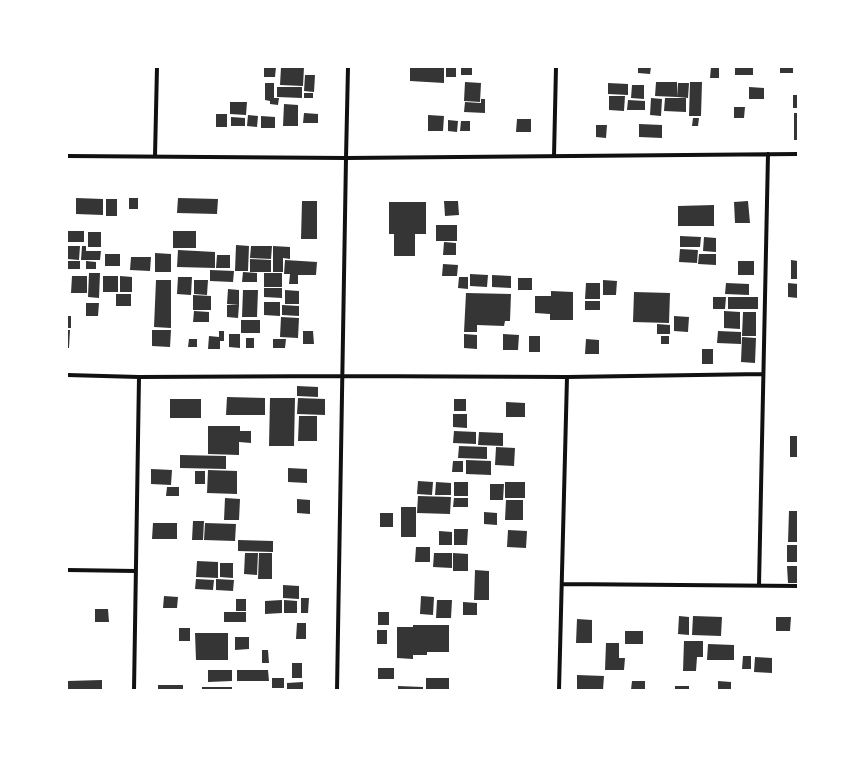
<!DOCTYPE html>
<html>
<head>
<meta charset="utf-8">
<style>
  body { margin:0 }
  #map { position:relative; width:865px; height:757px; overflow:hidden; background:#fff; font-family:"Fira Sans Condensed",sans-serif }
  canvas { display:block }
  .frame { position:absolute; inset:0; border:68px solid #fff; pointer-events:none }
</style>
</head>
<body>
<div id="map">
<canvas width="865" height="757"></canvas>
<div class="frame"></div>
</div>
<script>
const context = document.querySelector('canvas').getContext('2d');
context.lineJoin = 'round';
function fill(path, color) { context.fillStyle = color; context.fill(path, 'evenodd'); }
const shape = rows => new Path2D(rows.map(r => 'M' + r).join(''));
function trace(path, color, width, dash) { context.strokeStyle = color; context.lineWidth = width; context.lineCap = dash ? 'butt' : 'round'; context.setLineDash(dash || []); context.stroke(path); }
fill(shape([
  [264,67,276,67,275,77,264,77],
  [281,67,304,67,303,86,280,85],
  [410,67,444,67,444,83,410,81],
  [446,67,456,67,456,77,446,77],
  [461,67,472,67,472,75,461,75],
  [638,67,651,67,650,74,638,73],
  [711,67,719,67,719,78,710,78],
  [735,67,753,67,753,75,735,75],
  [780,67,793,67,793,73,780,73],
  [305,75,315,75,314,92,304,91],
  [465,82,481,83,480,102,464,101],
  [656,82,677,82,677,97,655,96],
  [690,82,702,82,701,116,689,116],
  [265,83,274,83,274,98,279,98,278,105,270,104,270,101,265,100],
  [608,83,628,84,628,95,608,94],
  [678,83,689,83,688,98,677,97],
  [632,85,644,85,644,99,631,98],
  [277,87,302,87,302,98,277,97],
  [749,87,764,88,764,99,749,99],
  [304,93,313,93,313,98,304,98],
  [793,95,798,95,797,100,798,100,798,108,793,108],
  [609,96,625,96,624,111,609,110],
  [651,98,662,99,661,116,650,115],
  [665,98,686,98,686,112,664,111],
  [481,99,485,99,485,113,464,112,465,102,481,103],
  [628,100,645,101,645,110,627,110],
  [230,102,247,102,246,115,230,114],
  [284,104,298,105,298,126,283,126],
  [734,107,745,107,744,118,734,118],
  [304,113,318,114,318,123,303,123],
  [794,113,798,113,798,140,794,140],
  [216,114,227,114,227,127,216,127],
  [248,115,258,116,257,127,247,126],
  [428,115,444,116,443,131,428,131],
  [261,116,275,117,275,128,261,128],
  [231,117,245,118,245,126,231,126],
  [693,118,699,118,698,126,692,126],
  [517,119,531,119,531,132,516,132],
  [448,120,458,121,457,132,448,131],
  [461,121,470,121,470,131,460,131],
  [639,124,662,125,662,138,639,137],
  [596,125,607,125,606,138,596,137],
  [76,198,103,199,103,215,76,214],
  [129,198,138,198,138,209,129,209],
  [178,198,218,199,217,214,177,213],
  [106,199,117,199,117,216,106,216],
  [302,201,317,201,317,239,301,239],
  [444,201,458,201,459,215,445,216],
  [748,201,750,223,735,223,734,202],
  [389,202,426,202,426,234,415,234,415,256,394,256,394,234,389,234],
  [714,205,714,226,678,226,678,206],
  [436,225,457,225,457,241,436,241],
  [67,231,84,231,84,242,67,242],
  [173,231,196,231,196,248,173,248],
  [88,232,101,232,101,247,88,247],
  [680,236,701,237,700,247,680,247],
  [704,237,716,238,716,252,703,251],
  [444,242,456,243,456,255,443,255],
  [236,245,249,246,248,271,235,271],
  [67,246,80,246,79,260,67,259],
  [82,246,86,246,86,251,101,251,100,260,81,260],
  [251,246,272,246,271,259,250,258],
  [273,246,290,247,290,259,283,258,283,272,273,272],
  [680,249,698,250,697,263,679,262],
  [178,250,215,252,215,268,177,267],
  [155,253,171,254,171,272,155,272],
  [105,254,120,254,120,266,105,266],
  [699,254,716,254,716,265,698,264],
  [217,255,230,255,230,268,216,268],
  [131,257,151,257,150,271,130,270],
  [250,259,271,260,271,272,250,272],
  [285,260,317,262,316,275,298,275,298,284,289,284,290,274,284,274],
  [791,260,798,261,798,279,791,279],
  [67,261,80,261,80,269,67,269],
  [86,261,96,262,96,269,86,269],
  [738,261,754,261,754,275,738,275],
  [443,264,458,265,457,276,442,276],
  [210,270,234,271,233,282,210,281],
  [243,272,257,273,257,282,242,282],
  [89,273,100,273,99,298,88,297],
  [264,273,282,273,282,287,264,287],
  [470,274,488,275,487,287,470,286],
  [492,275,511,276,511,288,492,287],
  [72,276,87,276,87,293,71,293],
  [103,276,118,276,118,292,103,292],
  [120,276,132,277,132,292,120,292],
  [178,277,192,277,191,295,177,294],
  [459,277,468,277,468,289,458,288],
  [518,278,532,278,532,290,518,290],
  [156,280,171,280,171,328,154,327],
  [194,280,208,280,207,295,194,294],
  [603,280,617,281,616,295,603,295],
  [586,283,600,283,600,299,585,299],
  [726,283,749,284,749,295,725,294],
  [788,283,798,284,798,298,788,297],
  [264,288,282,288,282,298,264,297],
  [228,289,239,290,239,305,227,304],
  [243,290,258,290,257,317,242,317],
  [285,290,299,291,299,304,285,304],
  [551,291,573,292,573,320,550,320,550,314,535,313,535,296,551,296],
  [634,292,670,293,669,323,633,322],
  [466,293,511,294,510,321,505,321,504,326,477,325,477,332,464,332],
  [116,294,131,294,131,306,116,306],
  [193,295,211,296,211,310,193,310],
  [713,297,726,297,725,309,713,309],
  [728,297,758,297,758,309,728,309],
  [585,301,600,301,600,310,585,310],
  [264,302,280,302,280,316,264,315],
  [86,303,99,303,98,316,86,316],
  [227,305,239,305,238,318,227,317],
  [282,305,299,306,299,316,282,315],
  [194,311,209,312,209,322,193,322],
  [724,311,740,312,740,329,724,328],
  [743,312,756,312,756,336,742,336],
  [67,316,71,316,71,328,67,328],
  [674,316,689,317,688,332,674,331],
  [281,317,299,318,298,338,280,337],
  [241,320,260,320,260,333,241,333],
  [657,324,670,325,670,334,657,334],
  [67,330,70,330,69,348,67,348],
  [152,330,171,330,170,347,152,346],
  [219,331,224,331,224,341,220,341,220,349,208,349,209,336,219,337],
  [303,331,313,331,314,344,303,344],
  [718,331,741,332,741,344,717,343],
  [229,334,240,334,240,348,229,347],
  [464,334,477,335,477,349,464,348],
  [503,334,519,335,518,350,503,350],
  [529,336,540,336,540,352,529,352],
  [661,336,669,336,669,344,661,344],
  [742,337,756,338,755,363,741,362],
  [246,338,254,338,254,348,246,348],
  [189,339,197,339,197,347,188,347],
  [273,339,286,339,285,348,273,348],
  [586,339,599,340,599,354,585,354],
  [702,349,713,349,713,364,702,364],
  [297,386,318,387,318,397,297,396],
  [227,397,265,398,265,415,226,415],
  [270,398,295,398,294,446,269,446],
  [298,398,325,399,325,415,297,414],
  [170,399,201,399,201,418,170,418],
  [454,399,466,399,466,411,454,411],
  [506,402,525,403,525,417,506,417],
  [453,414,467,414,467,428,453,427],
  [299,416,317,416,317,441,298,441],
  [208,426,240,426,240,431,251,431,251,443,239,442,239,455,208,454],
  [454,431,476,432,476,444,453,443],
  [479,432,503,433,503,446,478,445],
  [790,436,798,436,798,457,790,457],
  [459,446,487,447,487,459,458,458],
  [496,447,515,448,514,466,495,465],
  [180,455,226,456,226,469,180,468],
  [466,460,491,461,491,475,466,474],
  [453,461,463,461,463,472,452,472],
  [288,468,307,469,307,483,288,482],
  [151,469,172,470,171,485,151,484],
  [208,470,237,471,237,494,207,493],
  [195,471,205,471,205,484,195,484],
  [418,481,433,482,432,495,417,494],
  [436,482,451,483,451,495,435,495],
  [454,482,468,482,468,496,454,496],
  [505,482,525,482,525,498,505,498],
  [490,484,504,484,503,500,490,500],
  [167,487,179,487,179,496,166,496],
  [418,496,451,497,450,514,417,513],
  [225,498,240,499,239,520,224,520],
  [454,498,468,498,468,507,453,507],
  [297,499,310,500,310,514,297,513],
  [506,500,523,500,523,520,505,520],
  [401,507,416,507,416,537,401,537],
  [789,511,798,511,798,542,788,542],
  [484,512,497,513,497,525,484,524],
  [380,513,393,513,393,527,380,527],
  [193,521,204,521,203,540,192,540],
  [153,523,177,523,177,539,152,539],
  [205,523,236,524,235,541,204,540],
  [454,529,468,529,467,545,454,545],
  [508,530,527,531,526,548,507,547],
  [439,531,452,532,452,545,439,545],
  [238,540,273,541,273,552,238,551],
  [787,545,798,545,798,562,787,562],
  [416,547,430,547,430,562,415,562],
  [245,553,258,553,257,575,244,574],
  [259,553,272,553,272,579,258,579],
  [434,553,452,553,452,568,433,567],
  [453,553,468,554,468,571,453,571],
  [197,561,218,562,218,578,196,577],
  [220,563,233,563,233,578,220,577],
  [787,566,798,566,798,583,788,583],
  [475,570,489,571,489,600,474,600],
  [196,579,214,580,213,590,195,589],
  [216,579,234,580,233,591,216,590],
  [283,585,299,586,299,599,283,598],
  [164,596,178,597,177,608,163,608],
  [421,596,434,597,433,615,420,614],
  [301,598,309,598,308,613,301,613],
  [236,599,246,599,246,611,236,611],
  [282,600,282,613,265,614,265,601],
  [284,600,297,601,297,613,284,613],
  [437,600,452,600,451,618,436,618],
  [463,602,477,603,477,615,463,615],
  [95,609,108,609,109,622,95,622],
  [224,612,246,612,246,622,224,622],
  [378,612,389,612,389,625,378,625],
  [679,616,689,617,689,635,678,634],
  [693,616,722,617,721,636,692,635],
  [776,617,791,617,790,631,776,631],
  [577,619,592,620,592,643,576,643],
  [297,623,306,623,306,639,296,639],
  [413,625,449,625,449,652,427,652,427,655,413,655,413,659,397,658,397,627,413,627],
  [179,628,190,628,190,641,179,641],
  [377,630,387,630,387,644,377,644],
  [625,631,643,631,643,644,625,644],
  [195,633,228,633,228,660,196,660],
  [235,637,249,637,249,649,235,650],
  [684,641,703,641,703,657,697,657,696,671,683,671],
  [606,643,619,643,619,658,625,658,624,670,605,670],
  [708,644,734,645,734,660,707,660],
  [262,650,268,650,269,663,262,663],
  [743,656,751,656,751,669,742,669],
  [755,657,772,658,772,673,754,672],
  [292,663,302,663,302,678,292,678],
  [378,668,394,668,394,679,378,679],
  [208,670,232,670,232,681,208,682],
  [237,670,268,670,269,681,237,681],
  [577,675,604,676,603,690,577,690],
  [272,678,284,678,284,688,272,688],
  [426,678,449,678,449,690,426,690],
  [102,680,102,690,67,690,67,681],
  [632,681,645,681,645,690,631,690],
  [718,681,731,682,731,690,718,690],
  [303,682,303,690,287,690,287,683],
  [158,685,183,685,183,690,158,690],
  [398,686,423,687,423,690,398,690],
  [675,686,689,686,689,690,675,690],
  [202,687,232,687,232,690,202,690]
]), '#353535');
trace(shape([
  [67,156,346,158,798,154],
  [155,156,157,67],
  [554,156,556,67],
  [67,375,139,377,342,376,567,377,763,374],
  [67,570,136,571],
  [562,584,798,586],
  [759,585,768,154],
  [134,690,139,377],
  [337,690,346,158,348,67],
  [559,690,567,377]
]), '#111', 4);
</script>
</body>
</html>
